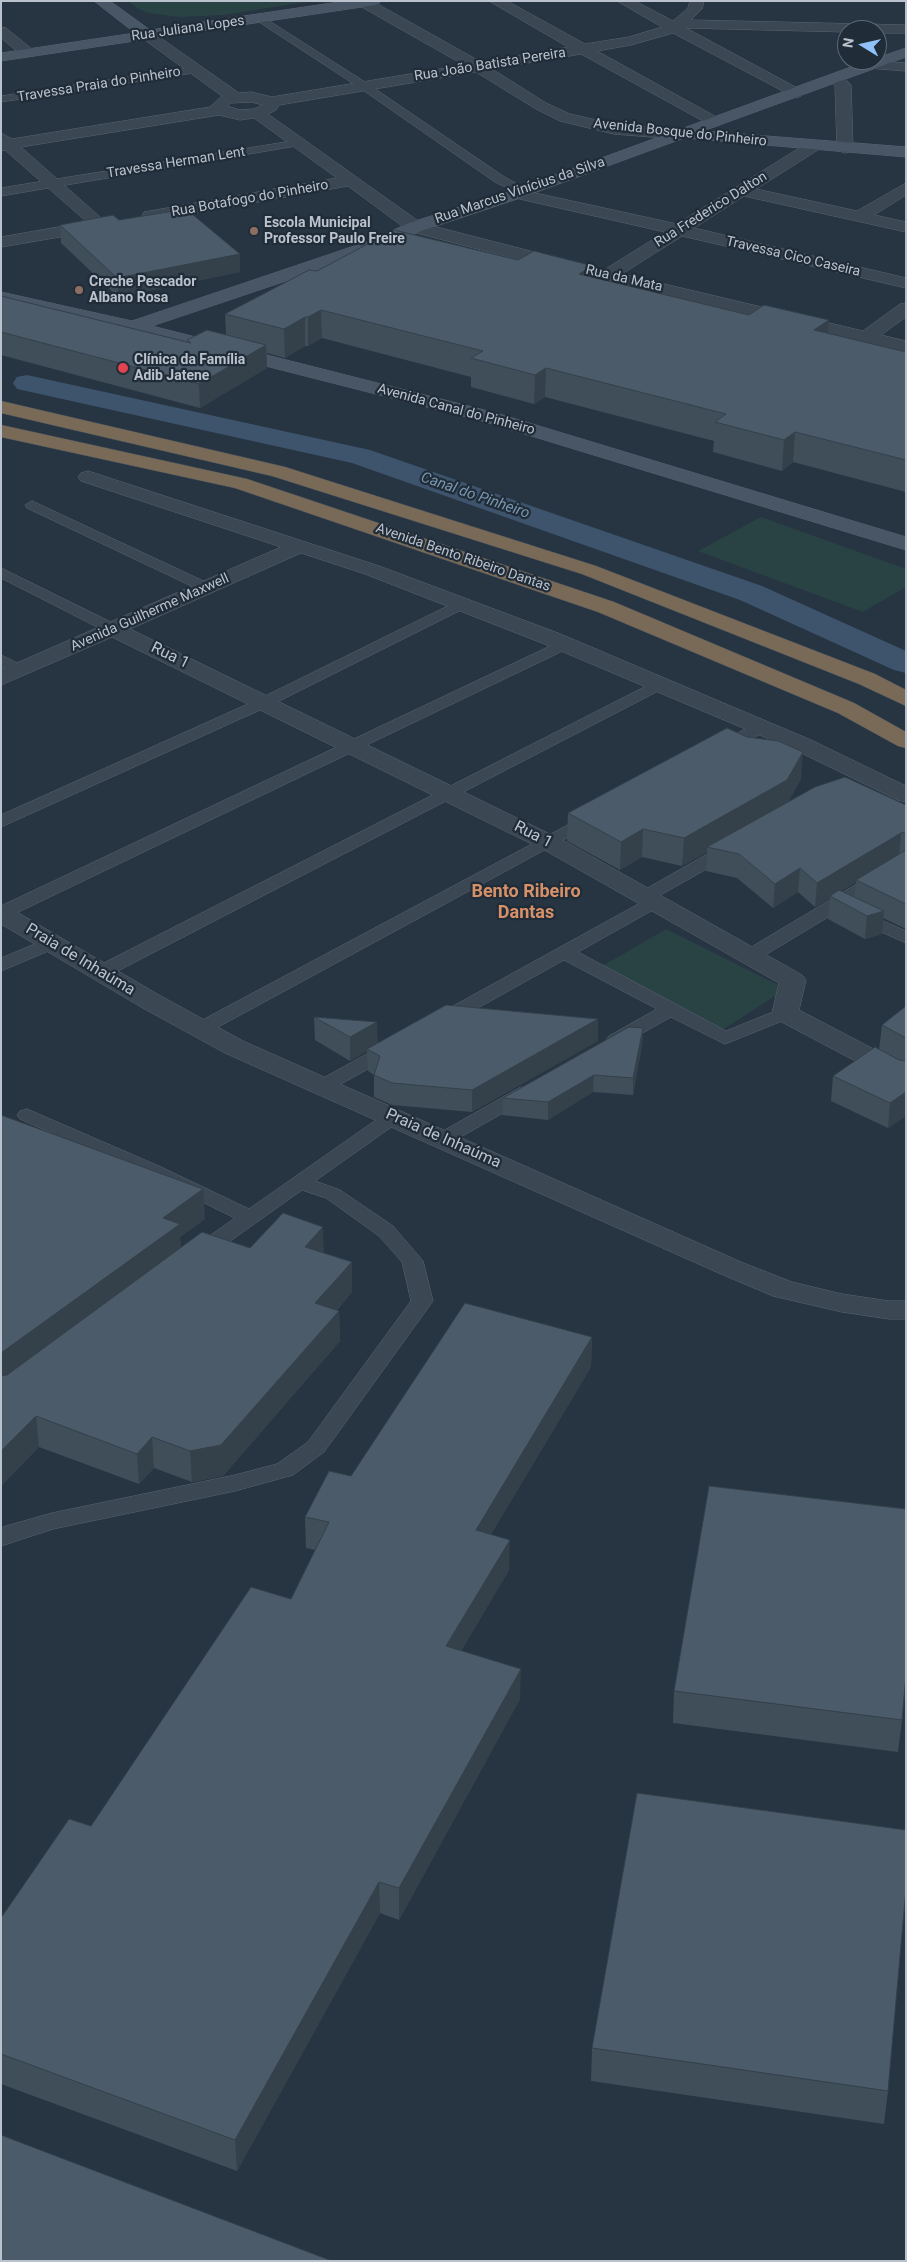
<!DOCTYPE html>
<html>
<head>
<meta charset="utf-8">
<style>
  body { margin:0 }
  #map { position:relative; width:907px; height:2262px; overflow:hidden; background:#273543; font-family:Roboto,sans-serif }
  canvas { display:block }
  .frame { position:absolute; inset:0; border:2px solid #b9c2cd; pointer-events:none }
  .north { position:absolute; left:837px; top:20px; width:50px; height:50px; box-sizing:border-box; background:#202c38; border:1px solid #5d6874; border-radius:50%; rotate:279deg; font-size:14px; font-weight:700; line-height:20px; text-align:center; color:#b9c2cd }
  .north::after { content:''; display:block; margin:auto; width:18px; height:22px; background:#91c1f9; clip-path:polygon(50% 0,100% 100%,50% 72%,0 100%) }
</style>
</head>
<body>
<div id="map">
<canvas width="907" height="2262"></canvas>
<div class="frame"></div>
<div class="north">N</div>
</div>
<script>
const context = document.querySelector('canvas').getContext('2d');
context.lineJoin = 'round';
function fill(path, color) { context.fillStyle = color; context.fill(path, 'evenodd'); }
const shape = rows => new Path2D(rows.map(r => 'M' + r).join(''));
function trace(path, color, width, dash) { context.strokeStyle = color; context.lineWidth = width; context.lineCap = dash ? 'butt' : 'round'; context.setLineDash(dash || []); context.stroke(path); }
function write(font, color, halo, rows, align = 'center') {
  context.font = font + ' Roboto,sans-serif'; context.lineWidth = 4.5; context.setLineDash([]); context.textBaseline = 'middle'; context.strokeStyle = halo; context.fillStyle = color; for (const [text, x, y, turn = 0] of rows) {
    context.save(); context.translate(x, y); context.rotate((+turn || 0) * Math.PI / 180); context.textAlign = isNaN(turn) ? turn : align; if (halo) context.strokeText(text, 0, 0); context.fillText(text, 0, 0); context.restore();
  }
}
fill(shape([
  [128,1,311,1,223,15,180,17,148,13,137,8],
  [761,517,906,569,906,587,863,612,698,551],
  [666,929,786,989,722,1030,601,967]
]), '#294344');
fill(shape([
  [27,375,370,450,762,586,906,651,906,673,894,670,740,600,352,463,17,389,13,383,17,377,27,375]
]), '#3d546c');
const lane = shape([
  [260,15,368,84,503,176,530,191,528,194,520,194,495,182,360,88,256,20,255,18,260,15],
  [196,67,200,68,201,70,200,72,1,102,1,96,196,67],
  [298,140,302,141,304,143,302,145,1,196,1,188,298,140],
  [32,501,212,585,215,588,212,591,202,591,27,508,25,505,32,501],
  [1,568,119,626,121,629,119,632,113,634,107,632,1,578,1,568],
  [462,599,467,601,470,604,467,607,271,705,1,827,1,815,259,699,462,599],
  [565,639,571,641,573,644,571,647,8,917,1,918,1,906,565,639],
  [1,655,25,667,27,670,25,673,19,675,1,667,1,655],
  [660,679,666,681,668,684,666,687,108,976,101,978,94,976,92,972,94,968,660,679],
  [760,722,766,723,768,727,766,731,727,752,715,752,713,748,715,744,760,722],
  [592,812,598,813,601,817,598,821,207,1033,200,1035,193,1033,190,1029,193,1025,592,812],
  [729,844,735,845,738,849,735,853,657,897,663,902,660,906,578,952,726,1031,785,1007,792,1009,794,1013,792,1017,725,1044,671,1017,623,1044,616,1046,609,1044,606,1040,609,1036,657,1009,564,960,449,1024,442,1026,435,1024,432,1020,435,1016,642,902,636,897,639,893,723,845,729,844],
  [906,857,906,870,757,960,750,962,743,960,741,956,743,952,900,858,906,857],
  [858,910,906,931,906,943,852,919,849,915,852,911,858,910],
  [52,937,58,939,61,943,58,947,1,971,1,958,52,937],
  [390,1043,397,1045,400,1049,397,1053,330,1090,323,1092,316,1090,313,1086,316,1082,383,1045,390,1043],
  [526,1086,533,1088,536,1092,533,1096,450,1143,443,1145,436,1143,433,1139,436,1135,519,1088,526,1086],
  [27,1109,161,1167,249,1209,386,1113,393,1111,400,1113,403,1117,400,1121,315,1181,340,1190,393,1226,423,1261,433,1301,324,1452,293,1475,235,1491,53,1529,1,1546,1,1528,6,1526,52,1513,235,1475,277,1464,308,1442,411,1301,402,1262,379,1236,326,1198,302,1190,205,1259,198,1261,191,1259,187,1254,191,1249,235,1218,147,1175,20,1119,17,1115,20,1111,27,1109]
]);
const street = shape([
  [359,1,372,1,481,62,568,47,489,1,507,1,585,44,629,37,662,27,617,1,635,1,673,21,688,8,690,1,704,1,702,9,691,20,906,25,906,33,877,33,877,30,847,30,847,32,686,28,801,90,804,93,801,96,796,98,673,33,631,45,597,51,720,119,722,122,720,125,714,127,581,54,492,69,546,103,570,114,614,124,683,131,685,134,683,137,677,139,614,134,560,121,536,109,476,72,279,105,276,110,268,114,421,223,604,270,665,232,511,197,509,194,511,191,517,189,677,224,809,142,821,142,823,145,821,148,756,189,857,211,906,183,906,195,874,215,906,222,906,232,744,196,694,228,906,278,906,288,682,236,622,274,863,331,900,304,906,303,906,317,881,335,906,341,906,352,520,260,409,231,348,186,150,221,144,220,142,216,144,212,150,211,337,178,254,118,240,120,219,115,21,147,109,225,107,229,101,230,1,247,1,237,87,222,5,150,1,151,1,133,12,139,210,107,222,96,142,38,140,35,142,32,152,32,239,93,251,92,272,97,464,65,360,6,359,1],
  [251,102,263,105,254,109,240,110,227,106,231,103,251,102],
  [1,27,6,28,33,50,35,53,33,56,23,56,1,38,1,27],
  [873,61,906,63,906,71,868,68,866,65,868,62,873,61],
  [836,73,841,75,851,85,853,148,851,151,845,153,839,151,837,148,835,86,828,78,831,75,836,73],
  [88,471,379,566,558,633,811,740,906,786,906,802,898,800,795,750,542,643,365,574,301,553,130,629,566,842,802,975,806,980,799,1010,906,1066,906,1085,897,1083,776,1019,772,1013,779,983,548,852,112,637,1,685,1,670,281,547,81,481,78,477,81,473,88,471],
  [1,906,10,908,159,995,243,1041,741,1262,792,1282,842,1294,889,1301,906,1301,906,1319,889,1319,842,1312,773,1296,721,1274,225,1053,141,1007,1,924,1,906]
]);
const secondary = shape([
  [94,1,110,1,150,30,345,1,382,1,375,5,1,61,1,53,135,33,94,1],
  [906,48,906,57,703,131,906,147,906,157,684,138,523,197,421,231,384,248,152,326,496,413,906,537,906,550,482,421,132,332,1,302,1,292,132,321,372,240,409,223,511,191,870,60,877,60,877,58,906,48]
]);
const highway = shape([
  [1,401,285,467,596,566,875,674,906,690,906,706,859,684,582,574,272,476,1,413,1,401],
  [1,425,247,479,614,602,854,703,906,732,906,748,898,746,838,713,598,612,235,488,1,437,1,425]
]);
trace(lane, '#5a6570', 1);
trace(street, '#5a6570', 1);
trace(secondary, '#5a6570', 1);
trace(highway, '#46525d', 1);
fill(lane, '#3b4753');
fill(street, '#3b4753');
fill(secondary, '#495666');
fill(highway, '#796a58');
fill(shape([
  [119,220,240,272,118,297,61,243,60,225],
  [518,260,593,266,593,277,749,315,829,320,828,334,906,352,906,492,793,462,782,471,713,452,714,441,545,397,534,404,471,387,471,377,322,338,308,346,305,346,285,358,267,353,267,368,200,408,1,355,1,296,188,342,187,340,226,335,225,314,317,271],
  [801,779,788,802,906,805,906,929,883,918,882,934,865,939,828,919,830,898,815,907,798,892,773,908,737,878,706,871,707,852,682,866,642,857,620,870,567,841,568,813],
  [856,882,854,897,841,891],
  [906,1006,906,1116,888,1128,831,1101,833,1076,879,1050,882,1025],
  [314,1017,378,1043,598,1041,472,1112,392,1105,374,1097,374,1075,368,1071,367,1051,350,1061,315,1040],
  [643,1028,642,1045,633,1095,593,1092,548,1120,502,1115,503,1098],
  [1,1115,205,1219,180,1237,181,1247,250,1248,324,1253,352,1292,337,1310,339,1311,340,1341,223,1476,192,1482,154,1468,139,1484,39,1447,1,1486],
  [592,1337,591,1367,491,1534,509,1570,461,1651,520,1699,399,1920,380,1913,237,2171,1,2084,1,1918,91,1826,291,1599,315,1550,306,1548,305,1517,351,1476],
  [674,1691,902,1720,898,1752,673,1723],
  [592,2048,888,2091,884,2124,591,2081]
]), '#404e5a');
fill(shape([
  [240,254,240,272,118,297,117,278],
  [593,266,593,294,579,274],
  [321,310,322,338,308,346,308,317],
  [305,317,305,346,285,358,284,329],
  [829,320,827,349,814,330],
  [266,345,267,368,200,408,199,384],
  [546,368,545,397,534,404,535,375],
  [795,432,793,462,782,471,784,440],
  [803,752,801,779,785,807,707,847,707,852,682,866,684,838],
  [643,829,642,857,620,870,621,842],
  [901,833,899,856,856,880,856,882,832,897,830,896,830,898,815,907,817,883],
  [800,868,798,892,773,908,775,884],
  [884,911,882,934,865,939,867,916],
  [598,1019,598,1041,472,1112,472,1090],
  [377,1022,378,1046,367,1049,367,1051,350,1061,350,1037],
  [643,1028,642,1045,633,1095,633,1078],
  [594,1075,593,1092,548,1120,548,1102],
  [906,1092,906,1116,888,1128,890,1103],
  [203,1189,205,1219,180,1237,182,1254,1,1386,1,1353,163,1218],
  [323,1227,324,1257,305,1247],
  [352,1262,352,1292,316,1333,315,1303],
  [339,1311,340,1341,223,1476,192,1482,190,1451],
  [592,1337,591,1367,476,1560,476,1530],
  [36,1416,39,1447,1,1486,1,1451],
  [152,1437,154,1468,139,1484,137,1454],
  [510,1540,509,1570,446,1677,446,1646],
  [521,1669,520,1699,399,1920,399,1888],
  [379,1882,380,1913,237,2171,235,2140]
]), '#34404a');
const building = shape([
  [186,209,240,254,117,278,60,225,113,215,119,220,186,209],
  [394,230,518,260,534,251,593,266,579,274,749,315,764,305,829,320,814,330,906,352,906,460,795,432,784,440,715,422,726,414,546,368,535,375,471,358,483,351,321,310,308,317,305,317,284,329,225,314,309,270,317,271,394,230],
  [1,296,191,343,187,340,207,330,266,345,199,384,1,332,1,296],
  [727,728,747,737,778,741,803,752,787,780,684,838,643,829,621,842,568,813,727,728],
  [845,777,906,805,906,832,901,833,817,883,800,868,775,884,739,854,707,847,815,787,845,777],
  [906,850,906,904,856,880,906,850],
  [839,890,884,911,867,916,830,896,839,890],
  [446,1005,598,1019,472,1090,392,1083,374,1075,380,1056,367,1049,446,1005],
  [906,1006,906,1038,882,1025,906,1006],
  [314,1017,377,1022,350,1037,314,1017],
  [629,1027,643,1028,633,1078,594,1075,548,1102,503,1098,629,1027],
  [875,1047,899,1060,906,1061,906,1092,890,1103,833,1076,875,1047],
  [1,1115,203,1189,163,1218,180,1224,1,1353,1,1115],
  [283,1213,323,1227,305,1247,352,1262,315,1303,339,1311,221,1445,190,1451,152,1437,137,1454,36,1416,1,1451,1,1376,7,1375,202,1232,250,1248,283,1213],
  [465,1303,592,1337,476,1530,510,1540,446,1646,521,1669,399,1888,379,1882,235,2140,1,2054,1,1918,69,1819,91,1826,251,1587,291,1599,329,1522,305,1517,329,1471,351,1476,465,1303],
  [709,1486,906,1509,906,1675,902,1720,674,1691,709,1486],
  [637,1793,906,1830,906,1889,888,2091,592,2048,637,1793],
  [1,2135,332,2261,1,2261,1,2135]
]);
fill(building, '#4b5b69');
trace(building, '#34404a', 1);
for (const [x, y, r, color] of [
  [254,231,5,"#8d6e63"],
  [79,290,5,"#8d6e63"],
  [123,368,6,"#e0444e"]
]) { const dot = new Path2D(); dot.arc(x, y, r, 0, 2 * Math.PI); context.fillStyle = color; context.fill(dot); trace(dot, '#202c38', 2); }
write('14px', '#b9c2cd', '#202c38', [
  ["Rua Juliana Lopes",188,29,-8],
  ["Rua João Batista Pereira",490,65,-9],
  ["Travessa Praia do Pinheiro",99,85,-9],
  ["Avenida Bosque do Pinheiro",680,133,6],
  ["Travessa Herman Lent",176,163,-9],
  ["Rua Marcus Vinícius da Silva",520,191,-19],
  ["Rua Botafogo do Pinheiro",250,199,-10],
  ["Rua Frederico Dalton",711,210,-32],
  ["Travessa Cico Caseira",793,257,13],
  ["Rua da Mata",624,279,13],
  ["Avenida Canal do Pinheiro",456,410,15],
  ["Avenida Bento Ribeiro Dantas",463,558,19],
  ["Avenida Guilherme Maxwell",150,613,-24]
]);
write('bold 14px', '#b9c2cd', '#202c38', [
  ["Escola Municipal",264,223],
  ["Professor Paulo Freire",264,239],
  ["Creche Pescador",89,282],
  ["Albano Rosa",89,298],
  ["Clínica da Família",134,360],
  ["Adib Jatene",134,376]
], 'left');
write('italic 15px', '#7995af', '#202c38', [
  ["Canal do Pinheiro",475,496,19]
]);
write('16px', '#b9c2cd', '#202c38', [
  ["Rua 1",170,656,26],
  ["Rua 1",533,835,27],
  ["Praia de Inhaúma",80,960,31],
  ["Praia de Inhaúma",443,1139,24]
]);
write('bold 18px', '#d79169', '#202c38', [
  ["Bento Ribeiro",526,892],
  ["Dantas",526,913]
]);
</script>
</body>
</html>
